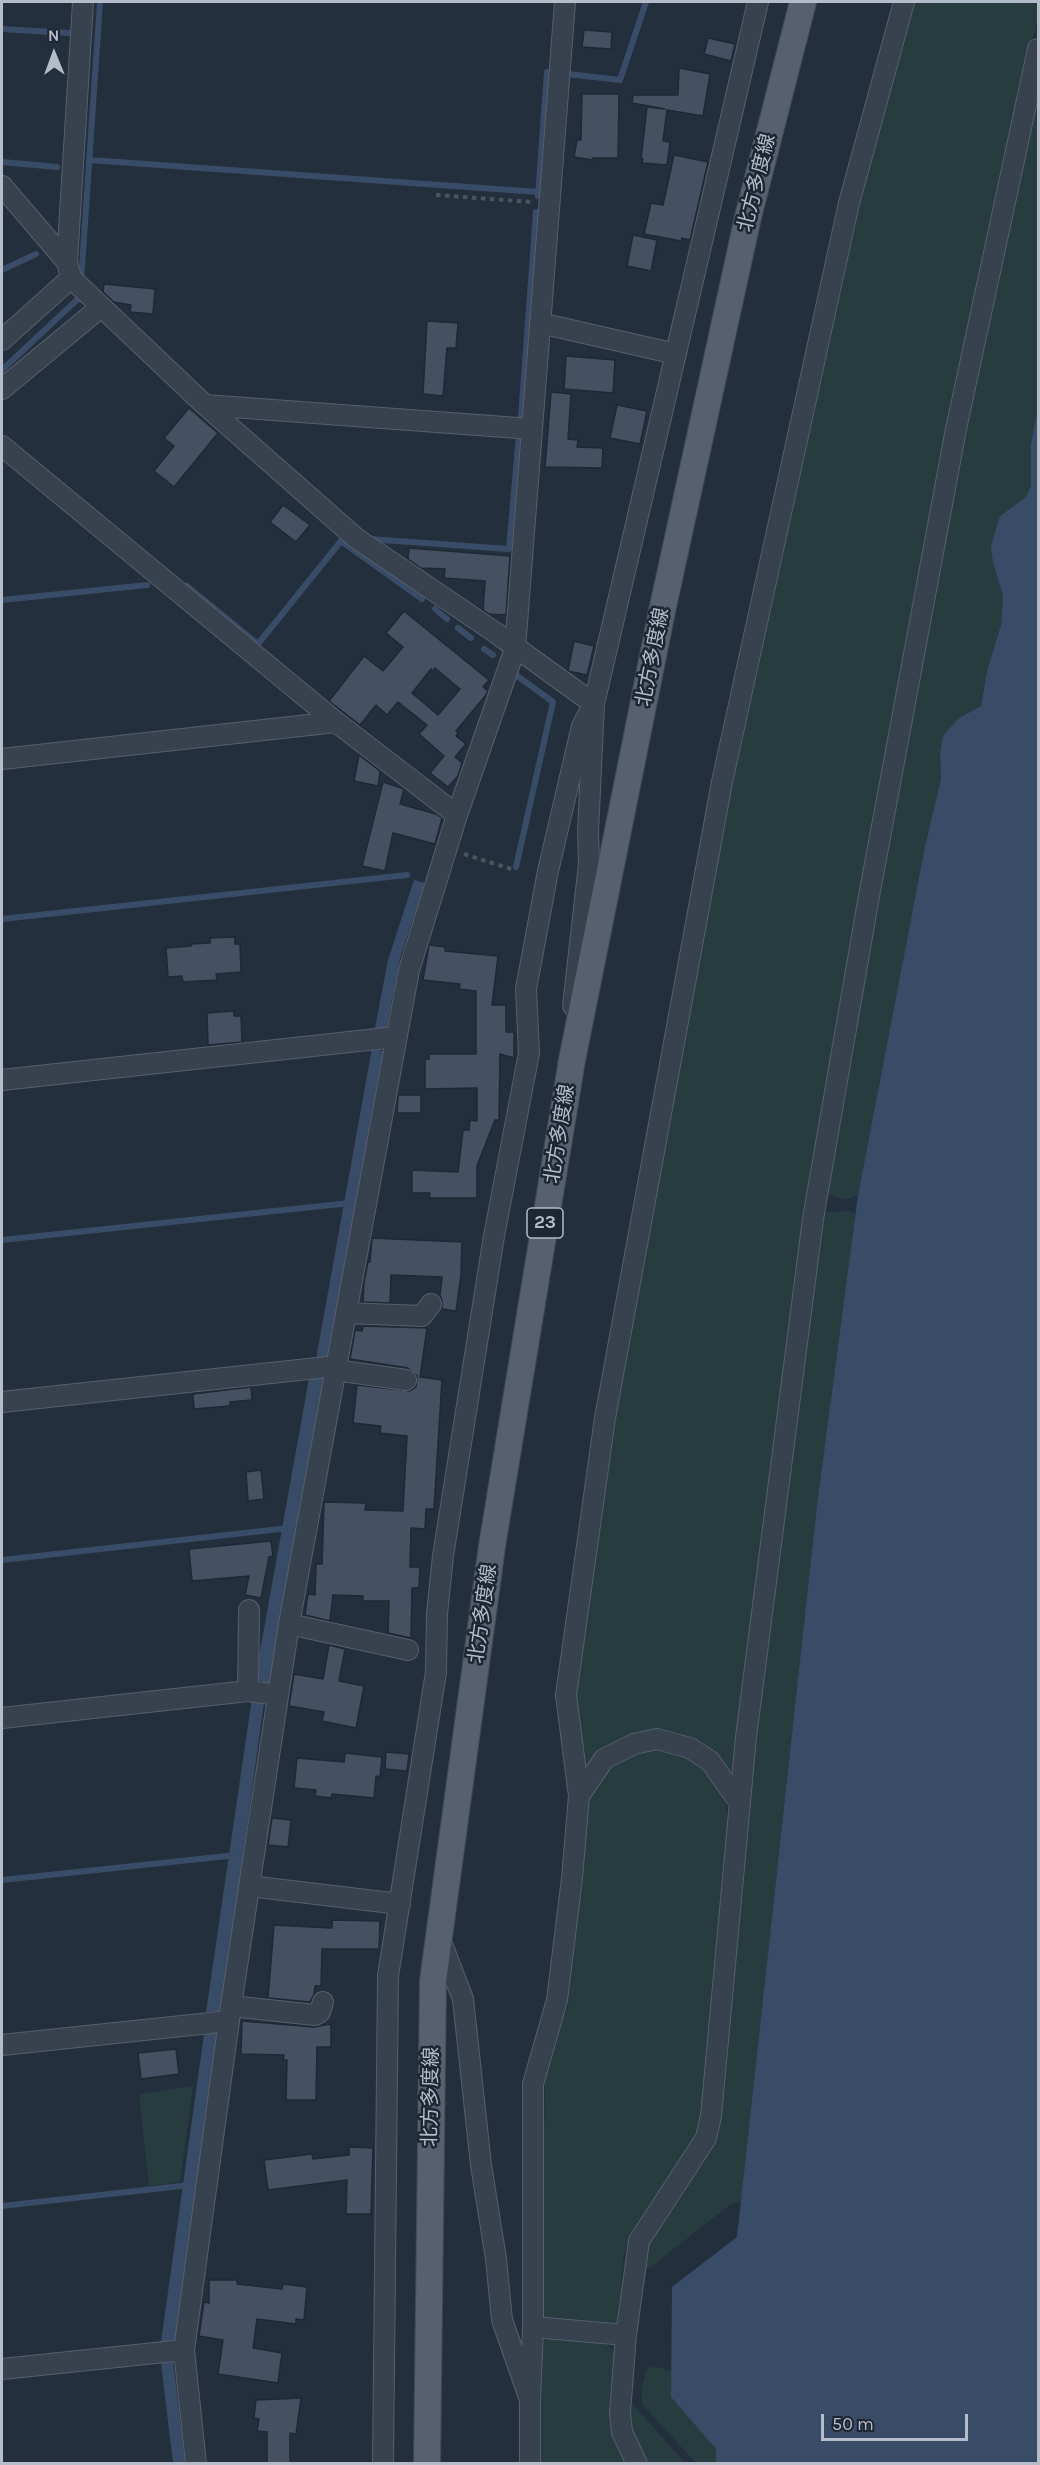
<!DOCTYPE html>
<html>
<head>
<meta charset="utf-8">
<style>
  body { margin:0 }
  #map { position:relative; width:1040px; height:2465px; overflow:hidden; background:#242f3e; font-family:Karla,sans-serif }
  canvas { display:block }
  .frame { position:absolute; inset:0; border:3px solid #b4bcc9; pointer-events:none }
  .north { position:absolute; left:24px; top:24px; width:60px; height:60px; -webkit-text-stroke:4px #1d2633; paint-order:stroke; rotate:359deg; font-size:16px; font-weight:700; line-height:24px; text-align:center; color:#b4bcc9 }
  .north::after { content:''; display:block; margin:auto; width:21px; height:27px; background:#b4bcc9; clip-path:polygon(50% 0,100% 100%,50% 72%,0 100%) }
  .scale { position:absolute; left:821px; top:2414px; width:147px; height:27px; box-sizing:border-box; border:3px solid #b4bcc9; border-top:0; padding-left:8px; font-size:18px; line-height:21px; white-space:nowrap; color:#b4bcc9; -webkit-text-stroke:4px #1d2633; paint-order:stroke }
</style>
</head>
<body>
<div id="map">
<canvas width="1040" height="2465"></canvas>
<div class="frame"></div>
<div class="north">N</div>
<div class="scale">50 m</div>
</div>
<script>
const context = document.querySelector('canvas').getContext('2d');
context.lineJoin = 'round';
function fill(path, color) { context.fillStyle = color; context.fill(path, 'evenodd'); }
const shape = rows => new Path2D(rows.map(r => 'M' + r).join(''));
function trace(path, color, width, dash) { context.strokeStyle = color; context.lineWidth = width; context.lineCap = dash ? 'butt' : 'round'; context.setLineDash(dash || []); context.stroke(path); }
function write(font, color, halo, rows, align = 'center') {
  context.font = font + ' Karla,"Noto Sans JP",sans-serif'; context.lineWidth = 5; context.setLineDash([]); context.textBaseline = 'middle'; context.strokeStyle = halo; context.fillStyle = color; for (const [text, x, y, turn = 0] of rows) {
    context.save(); context.translate(x, y); context.rotate((+turn || 0) * Math.PI / 180); context.textAlign = isNaN(turn) ? turn : align; if (halo) context.strokeText(text, 0, 0); context.fillText(text, 0, 0); context.restore();
  }
}
fill(shape([
  [912,2,1038,2,1038,17,951,426,863,894,736,1766,727,1774,640,1735,620,1739,598,1754,583,1776,573,1695,614,1419,727,786,858,206],
  [1038,90,1038,407,1031,444,1031,486,1026,497,1000,516,993,563,1003,596,1001,625,987,671,981,706,959,718,940,754,941,779,925,846,858,1195,845,1200,831,1195,826,1189,964,431],
  [849,1211,856,1214,817,1505,741,2202,730,2205,648,2269,642,2267,647,2246,660,2222,695,2175,714,2140,745,1808,820,1217,827,1212],
  [660,1746,698,1761,723,1790,728,1818,703,2115,698,2134,631,2234,624,2254,617,2327,541,2318,545,2077,550,2053,568,2006,582,1821,589,1792,612,1759],
  [193,2086,180,2182,149,2186,139,2094],
  [548,2338,606,2344,615,2352,610,2418,613,2434,626,2463,538,2464,540,2347,542,2342],
  [650,2367,662,2368,672,2372,672,2397,716,2449,716,2463,696,2463,642,2404,642,2386,646,2371],
  [630,2401,685,2463,644,2463,629,2422]
]), '#263c3f');
fill(shape([
  [1038,407,1038,2463,716,2463,716,2449,671,2397,672,2287,737,2237,817,1505,858,1195,925,846,941,779,940,754,943,736,959,718,981,706,987,671,1001,625,1003,596,993,563,991,546,1000,516,1026,497,1031,486,1031,444],
  [414,880,425,883,400,958,386,1032,374,1033,388,960],
  [372,1048,383,1051,328,1358,316,1359],
  [310,1373,324,1378,269,1684,255,1679],
  [252,1698,264,1702,222,2011,206,2012],
  [205,2027,220,2034,177,2340,161,2342],
  [160,2355,173,2359,185,2463,173,2463]
]), '#394c67');
trace(shape([
  [2,29,69,33],
  [568,74,620,80,646,2],
  [89,160,538,192],
  [2,162,57,167],
  [538,196,547,72],
  [2,270,36,254],
  [81,282,100,2],
  [2,370,80,297,80,292],
  [521,418,536,212],
  [369,539,509,549,519,435],
  [187,586,258,644,341,541,422,599],
  [2,600,147,585],
  [435,609,447,619],
  [458,628,471,638],
  [484,649,493,655],
  [516,675,553,702,516,867],
  [2,919,407,875],
  [2,1240,350,1203],
  [2,1560,289,1528],
  [2,1880,237,1855],
  [2,2206,190,2185]
]), '#394c67', 6);
const building = shape([
  [584,30,612,32,611,49,582,47,584,30],
  [708,38,735,44,731,61,704,54,708,38],
  [679,68,710,74,703,116,667,110,663,141,670,142,667,165,642,163,643,159,641,159,647,107,665,109,632,103,633,95,678,95,679,68],
  [582,94,619,94,618,158,593,158,593,160,574,157,577,140,581,140,582,94],
  [674,155,708,162,690,240,682,238,681,241,644,234,651,203,663,205,674,155],
  [633,235,657,240,651,271,627,266,633,235],
  [104,284,155,289,153,314,130,312,131,305,114,302,103,292,104,284],
  [427,321,458,323,456,348,447,348,443,396,423,394,427,321],
  [566,356,615,360,613,393,564,389,566,356],
  [551,392,571,394,568,439,578,440,577,447,603,448,602,468,545,467,551,392],
  [617,405,647,411,640,444,610,438,617,405],
  [189,408,218,433,174,487,154,471,174,446,164,438,189,408],
  [283,505,310,525,296,542,270,522,283,505],
  [409,548,510,556,506,615,489,614,483,610,485,581,444,578,445,569,421,568,408,559,409,548],
  [404,611,489,680,483,687,488,691,486,695,456,731,458,733,456,736,466,744,455,757,462,763,458,776,448,787,430,773,444,756,419,734,427,725,398,702,387,715,376,705,360,725,329,701,364,656,383,671,403,647,386,633,404,611],
  [435,668,460,689,438,715,412,693,431,669,433,671,435,668],
  [574,641,594,646,587,675,568,671,574,641],
  [359,755,380,771,378,786,354,781,359,755],
  [383,782,404,789,400,804,436,814,442,818,435,844,393,833,385,871,362,866,383,782],
  [235,937,235,944,240,944,241,972,216,974,217,980,183,982,182,976,168,977,166,948,191,946,191,944,210,943,210,938,235,937],
  [429,945,445,947,445,951,498,956,492,1005,506,1005,506,1032,514,1032,514,1058,500,1054,499,1120,495,1120,477,1166,477,1198,429,1198,430,1193,412,1193,412,1170,458,1172,463,1130,469,1130,470,1120,477,1121,477,1088,425,1089,425,1059,429,1059,429,1054,476,1054,476,991,459,989,460,984,423,980,429,945],
  [234,1011,234,1016,241,1016,242,1042,208,1045,207,1013,234,1011],
  [398,1095,421,1095,421,1113,397,1113,398,1095],
  [372,1238,462,1242,461,1275,456,1311,442,1309,442,1300,440,1296,442,1277,391,1275,390,1303,363,1302,364,1282,368,1262,370,1262,372,1238],
  [363,1326,427,1328,420,1377,442,1380,434,1509,426,1509,425,1529,411,1528,410,1567,420,1567,419,1588,412,1588,411,1638,388,1633,389,1601,363,1601,363,1596,333,1595,330,1621,305,1615,308,1594,315,1595,316,1564,322,1564,324,1502,366,1503,365,1510,403,1511,407,1436,380,1433,381,1426,353,1423,357,1385,410,1391,416,1387,417,1376,408,1368,350,1359,355,1330,362,1331,363,1326],
  [251,1387,252,1400,230,1402,230,1406,194,1409,193,1394,251,1387],
  [261,1470,264,1499,248,1501,246,1472,261,1470],
  [271,1541,273,1556,269,1557,261,1598,245,1595,249,1576,192,1581,189,1549,271,1541],
  [329,1645,345,1649,339,1681,364,1686,356,1728,322,1721,324,1712,289,1706,294,1674,323,1679,329,1645],
  [386,1752,409,1754,407,1771,385,1769,386,1752],
  [345,1753,382,1757,380,1777,376,1776,374,1798,332,1794,331,1798,315,1796,316,1790,294,1788,297,1758,344,1762,345,1753],
  [272,1818,291,1820,288,1847,268,1845,272,1818],
  [332,1920,380,1921,379,1949,322,1949,321,1986,315,1986,314,1994,310,2002,268,1998,274,1925,332,1928,332,1920],
  [242,2021,314,2027,331,2024,331,2047,317,2047,316,2100,286,2100,287,2060,283,2060,284,2055,241,2054,242,2021],
  [176,2049,179,2074,141,2079,138,2053,176,2049],
  [349,2147,373,2148,371,2214,346,2214,347,2180,268,2190,264,2160,312,2154,313,2159,349,2155,349,2147],
  [209,2280,237,2280,237,2284,282,2289,283,2284,307,2287,304,2320,296,2319,296,2324,257,2319,253,2348,282,2353,278,2383,218,2374,223,2340,199,2336,204,2302,209,2303,209,2280],
  [301,2398,296,2434,290,2433,290,2463,267,2463,267,2432,257,2431,259,2419,254,2418,256,2400,301,2398]
]);
fill(building, '#455162');
trace(building, '#1f2835', 1.5);
const minor = shape([
  [83,2,67,262,71,278,205,405,356,538,496,633,594,704],
  [2,186,67,262],
  [540,323,676,354],
  [2,340,71,278],
  [2,389,101,307],
  [205,405,532,429],
  [2,446,336,722,457,815],
  [2,759,336,722],
  [573,1006,589,864,588,832,594,704,758,2],
  [2,1080,395,1037],
  [346,1313,422,1316,431,1304],
  [335,1370,406,1380],
  [2,1402,336,1366],
  [289,1624,408,1650],
  [248,1691,249,1610],
  [2,1718,248,1691,278,1695],
  [579,1796,604,1759,634,1744,657,1739,690,1748,710,1761,739,1802],
  [249,1886,400,1904],
  [440,1939,463,1999,481,2165,496,2259,502,2320,530,2400,530,2464],
  [231,2006,315,2015,320,2012,323,2002],
  [2,2045,229,2021],
  [533,2327,626,2335],
  [2,2369,184,2350],
  [530,2400,533,2327,533,2084,557,2000,572,1878,579,1796,566,1695,605,1418,722,782,849,203,904,2],
  [196,2464,184,2350,231,2006,289,1624,409,970,457,815,515,649,565,2],
  [383,2464,388,1976,436,1672,437,1614,443,1556,494,1236,529,1053,526,989,548,871,582,726,594,704],
  [637,2464,622,2432,620,2413,626,2335,639,2241,706,2138,711,2116,746,1737,813,1219,869,896,956,429,1038,49]
]);
const major = shape([
  [427,2464,433,1981,492,1546,572,1060,662,611,748,217,803,2]
]);
trace(minor, '#565f6c', 22);
trace(major, '#414a57', 28);
trace(shape([
  [436,195,531,202],
  [464,854,514,870]
]), '#44595c', 4, [4.5, 4.5]);
trace(minor, '#38414e', 20);
trace(major, '#56606e', 26);
for (const [x, y, w] of [
  [545,1223,36]
]) { const box = new Path2D(); box.roundRect(x - w / 2, y - 15, w, 30, 4.5); context.fillStyle = '#1d2633'; context.fill(box); trace(box, '#b4bcc9', 1.5); }
write('bold 18px', '#b4bcc9', null, [
  ["23",545,1223]
]);
write('20px', '#b4bcc9', '#1d2633', [
  ["北方多度線",757,183,-76],
  ["北方多度線",653,657,-79],
  ["北方多度線",560,1134,-81],
  ["北方多度線",483,1614,-82],
  ["北方多度線",431,2097,-89]
]);
</script>
</body>
</html>
